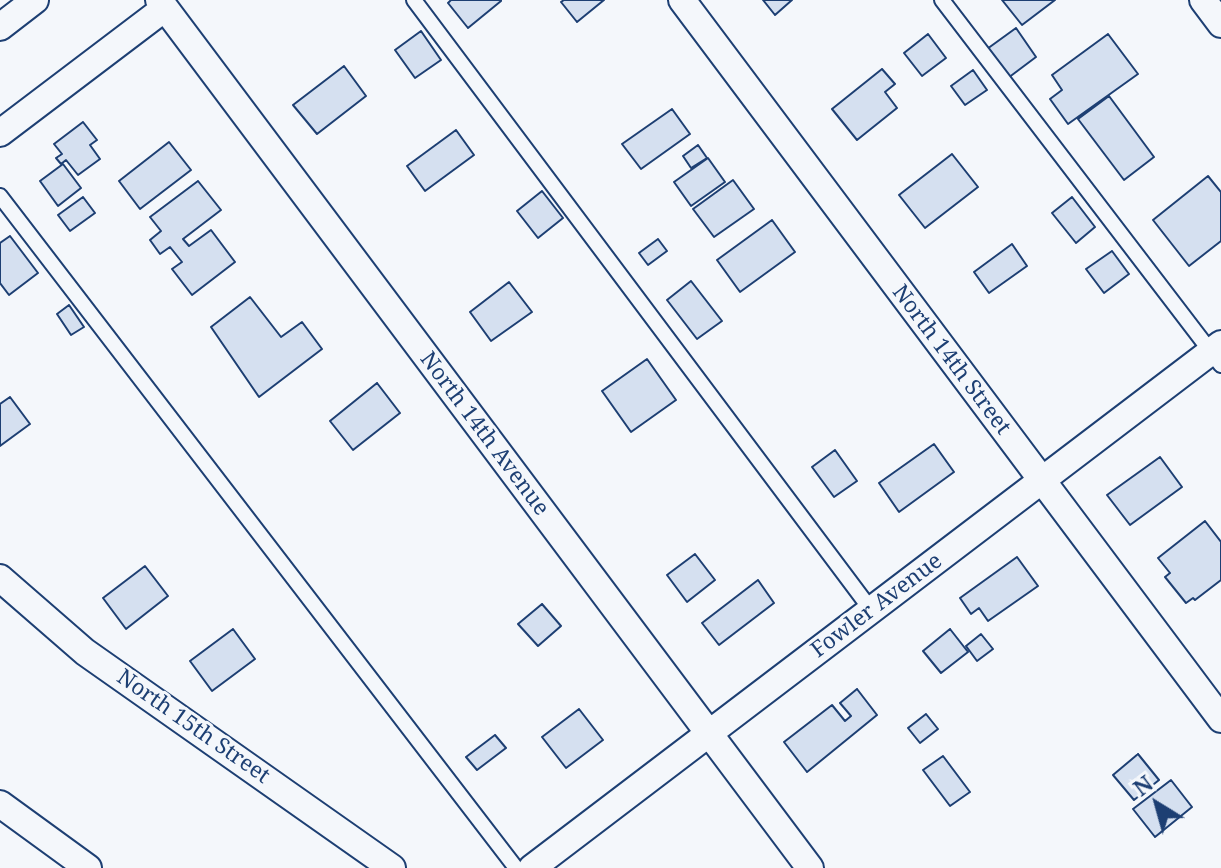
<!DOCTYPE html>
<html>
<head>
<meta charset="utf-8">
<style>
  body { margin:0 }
  #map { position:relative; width:1221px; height:868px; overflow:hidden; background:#f4f7fb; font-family:"Noto Serif",serif }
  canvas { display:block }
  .north { position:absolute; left:1117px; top:764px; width:80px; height:80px; -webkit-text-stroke:6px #f4f7fb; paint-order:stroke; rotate:323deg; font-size:22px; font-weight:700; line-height:32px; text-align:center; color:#1d3f73 }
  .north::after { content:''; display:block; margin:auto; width:28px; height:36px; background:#1d3f73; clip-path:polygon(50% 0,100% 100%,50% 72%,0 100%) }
</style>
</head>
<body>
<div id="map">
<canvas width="1221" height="868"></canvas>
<div class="north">N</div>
</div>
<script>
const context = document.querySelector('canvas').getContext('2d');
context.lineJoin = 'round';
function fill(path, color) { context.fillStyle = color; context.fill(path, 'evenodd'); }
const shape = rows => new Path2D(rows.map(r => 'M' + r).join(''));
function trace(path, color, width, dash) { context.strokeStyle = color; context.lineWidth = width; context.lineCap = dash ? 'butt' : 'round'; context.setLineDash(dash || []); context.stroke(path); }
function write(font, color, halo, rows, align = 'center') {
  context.font = font + ' "Noto Serif",serif'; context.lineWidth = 6; context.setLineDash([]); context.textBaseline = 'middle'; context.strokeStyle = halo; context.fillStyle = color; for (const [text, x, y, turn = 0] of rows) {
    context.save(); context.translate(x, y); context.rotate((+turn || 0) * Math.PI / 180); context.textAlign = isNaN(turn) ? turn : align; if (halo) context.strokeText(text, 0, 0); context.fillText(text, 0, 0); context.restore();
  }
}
const building = shape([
  [451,0,501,0,501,1,468,28,448,3,451,0],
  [564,0,604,0,577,22,561,2,564,0],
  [763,0,792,0,775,15,763,0],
  [1002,0,1055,0,1022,25,1002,0],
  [1016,28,1036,57,1008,78,987,49,1016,28],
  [421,31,441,60,415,78,395,50,421,31],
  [928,34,946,58,922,76,904,53,928,34],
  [1108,34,1138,74,1068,124,1050,99,1062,90,1052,75,1108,34],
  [344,66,366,96,317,134,293,105,344,66],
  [882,69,895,84,885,92,897,108,857,140,832,109,882,69],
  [973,70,987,90,965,105,951,86,973,70],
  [1109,96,1154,157,1124,180,1078,119,1109,96],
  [672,109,690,134,641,169,622,144,672,109],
  [83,122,97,140,90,145,100,159,78,175,66,160,61,164,56,158,62,154,54,144,83,122],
  [456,130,474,155,425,191,407,166,456,130],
  [169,142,191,170,140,209,119,181,169,142],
  [698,145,707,158,691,168,683,156,698,145],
  [952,154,978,187,925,228,899,195,952,154],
  [708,158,725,182,691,206,674,182,708,158],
  [63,164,81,188,58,206,40,181,63,164],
  [1208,176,1221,192,1221,241,1189,266,1153,220,1208,176],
  [733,180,754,209,714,237,693,209,733,180],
  [198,181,221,210,183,239,189,246,211,230,235,262,192,295,172,269,182,262,170,247,160,254,150,240,161,231,150,217,198,181],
  [542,191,563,218,538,238,517,211,542,191],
  [83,197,95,213,70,231,58,215,83,197],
  [1072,197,1095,227,1076,243,1052,213,1072,197],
  [772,220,795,252,740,292,717,260,772,220],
  [10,236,38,273,9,295,0,283,0,243,10,236],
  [658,239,667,251,648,265,639,253,658,239],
  [1012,244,1027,266,989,293,974,272,1012,244],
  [1112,251,1129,274,1104,293,1086,269,1112,251],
  [691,281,722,321,697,339,667,300,691,281],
  [509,282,532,312,491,341,470,312,509,282],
  [250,297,281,337,302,322,322,349,259,397,211,327,250,297],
  [69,305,84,327,71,335,57,314,69,305],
  [647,359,676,400,631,432,602,391,647,359],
  [377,383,400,413,353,450,330,421,377,383],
  [10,397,30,424,0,446,0,404,10,397],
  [934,444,954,472,899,512,879,483,934,444],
  [835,450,857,481,834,497,812,467,835,450],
  [1160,457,1182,487,1130,525,1107,495,1160,457],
  [1205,521,1221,542,1221,580,1195,600,1193,598,1186,603,1165,577,1170,573,1158,558,1205,521],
  [695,554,715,580,687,602,667,575,695,554],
  [1017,557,1038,586,988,621,979,608,971,614,960,598,1017,557],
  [145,566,168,596,126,629,103,598,145,566],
  [758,580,774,603,719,645,702,623,758,580],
  [542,604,561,626,538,646,518,624,542,604],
  [233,629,255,659,212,691,190,661,233,629],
  [950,629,968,652,941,673,923,651,950,629],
  [981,634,993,649,977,661,966,646,981,634],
  [857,689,877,715,807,772,784,742,832,705,845,721,851,716,840,703,857,689],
  [579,709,603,740,566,768,542,737,579,709],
  [926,714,938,729,920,743,908,728,926,714],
  [495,735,506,748,477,770,466,757,495,735],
  [1138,754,1159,780,1134,800,1113,775,1138,754],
  [943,756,970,792,950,806,923,770,943,756],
  [1171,780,1192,807,1155,837,1133,809,1171,780]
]);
fill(building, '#d5e0f0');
trace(building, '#1d3f73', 2);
const service = shape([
  [414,0,872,611],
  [942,0,1221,365],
  [0,196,516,868]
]);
const minor = shape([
  [159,0,810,868],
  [682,0,1221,719],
  [1203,0,1221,24],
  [0,27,35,0],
  [0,133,165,8],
  [0,578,85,652,392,868],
  [0,804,88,868],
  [532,868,1221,344]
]);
trace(service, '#1d3f73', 18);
trace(minor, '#1d3f73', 30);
trace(service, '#f4f7fb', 14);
trace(minor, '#f4f7fb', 26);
write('22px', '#1d3f73', '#f4f7fb', [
  ["North 14th Street",951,360,53],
  ["North 14th Avenue",484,434,53],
  ["Fowler Avenue",877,606,-37],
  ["North 15th Street",193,727,35]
]);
</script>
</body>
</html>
